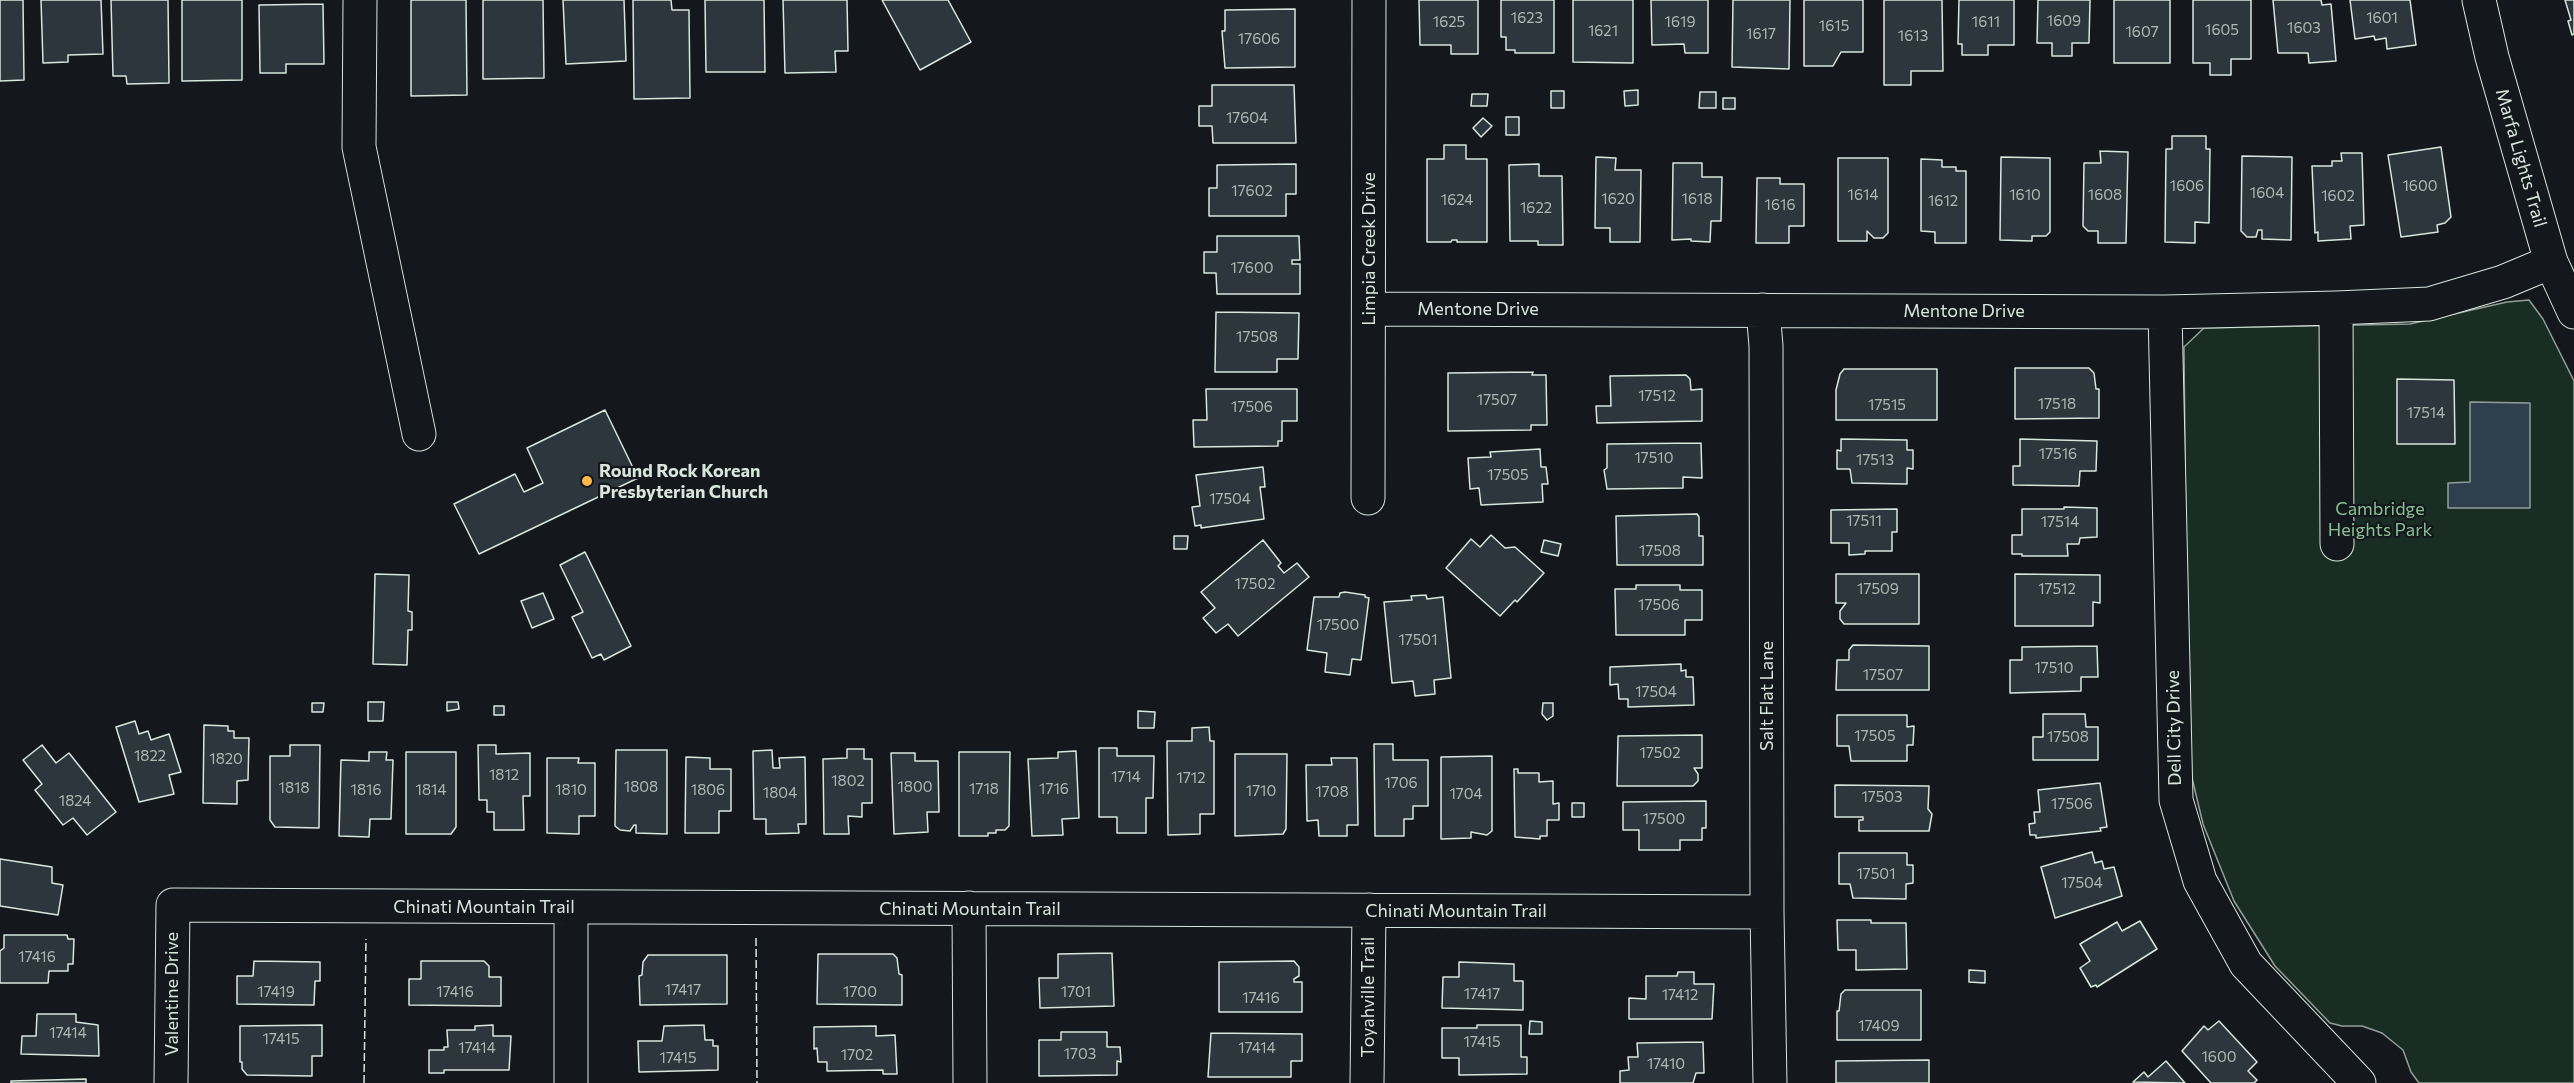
<!DOCTYPE html>
<html>
<head>
<meta charset="utf-8">
<style>
  body { margin:0 }
  canvas { display:block; background:#14181c }
</style>
</head>
<body>
<canvas width="2574" height="1083"></canvas>
<script>
const context = document.querySelector('canvas').getContext('2d');
context.lineJoin = 'round';
function fill(path, color) { context.fillStyle = color; context.fill(path, 'evenodd'); }
const shape = rows => new Path2D(rows.map(r => 'M' + r).join(''));
function trace(path, color, width, dash) { context.strokeStyle = color; context.lineWidth = width; context.lineCap = dash ? 'butt' : 'round'; context.setLineDash(dash || []); context.stroke(path); }
function write(font, color, halo, rows, align = 'center') {
  context.font = font + ' Commissioner,sans-serif'; context.lineWidth = 4.5; context.setLineDash([]); context.textBaseline = 'middle'; context.strokeStyle = halo; context.fillStyle = color; for (const [text, x, y, turn = 0] of rows) {
    context.save(); context.translate(x, y); context.rotate((+turn || 0) * Math.PI / 180); context.textAlign = isNaN(turn) ? turn : align; if (halo) context.strokeText(text, 0, 0); context.fillText(text, 0, 0); context.restore();
  }
}
const green = shape([
  [2529,300,2543,319,2574,381,2574,1083,2419,1083,2411,1072,2403,1050,2382,1033,2362,1026,2342,1026,2330,1023,2275,966,2234,901,2203,824,2188,761,2184,347,2204,328,2410,324,2507,302,2529,300]
]);
fill(green, '#1a2d24');
trace(green, '#939e99', 1.5);
const water = shape([
  [2470,402,2530,403,2530,508,2448,508,2448,483,2470,482,2470,402]
]);
fill(water, '#2f3f4d');
trace(water, '#939e99', 1.5);
const building = shape([
  [0,0,23,0,24,80,0,81,0,0],
  [41,0,101,0,103,54,68,55,68,62,43,63,41,0],
  [111,0,168,0,169,83,127,84,126,76,113,76,111,0],
  [182,0,242,0,242,80,182,81,182,0],
  [411,0,466,0,467,95,411,96,411,0],
  [483,0,543,0,544,78,483,79,483,0],
  [563,0,624,0,626,61,566,64,563,0],
  [633,0,671,0,672,10,689,10,690,98,634,99,633,0],
  [705,0,764,0,765,72,706,72,705,0],
  [783,0,847,0,848,51,835,51,836,72,785,73,783,0],
  [882,0,948,0,971,42,920,70,882,0],
  [1419,0,1478,0,1478,54,1451,54,1451,45,1420,45,1419,0],
  [1501,0,1554,0,1554,53,1515,53,1515,50,1506,50,1506,37,1501,37,1501,0],
  [1573,0,1633,0,1633,63,1573,62,1573,0],
  [1651,0,1708,0,1708,53,1685,53,1684,44,1652,45,1651,0],
  [1733,0,1790,0,1789,69,1732,67,1733,0],
  [1804,0,1863,0,1863,52,1841,52,1833,66,1804,66,1804,0],
  [1884,0,1942,0,1943,71,1911,71,1911,85,1884,85,1884,0],
  [1959,0,2014,0,2014,45,1988,45,1988,55,1962,55,1962,44,1958,44,1959,0],
  [2038,0,2090,0,2089,43,2072,43,2072,56,2052,56,2052,43,2037,43,2038,0],
  [2114,0,2170,0,2170,63,2114,63,2114,0],
  [2193,0,2251,0,2251,59,2231,59,2231,75,2210,75,2210,63,2193,63,2193,0],
  [2273,0,2321,0,2322,5,2331,4,2336,61,2309,63,2308,53,2278,53,2273,0],
  [2350,0,2410,0,2416,45,2387,49,2386,38,2375,40,2374,36,2355,39,2350,0],
  [2565,0,2574,0,2574,34,2572,35,2568,21,2571,20,2565,0],
  [323,4,324,64,286,64,286,73,260,73,259,5,323,4],
  [1295,9,1295,67,1225,68,1222,31,1225,31,1225,10,1295,9],
  [1212,85,1294,85,1296,143,1213,143,1212,126,1199,126,1199,106,1212,106,1212,85],
  [1638,90,1638,105,1625,106,1624,91,1638,90],
  [1551,91,1564,91,1564,108,1551,108,1551,91],
  [1700,92,1716,92,1716,108,1699,108,1700,92],
  [1472,94,1488,94,1487,106,1471,106,1472,94],
  [1723,98,1735,98,1735,109,1723,109,1723,98],
  [1506,117,1519,117,1519,135,1506,135,1506,117],
  [1483,118,1492,126,1481,137,1473,128,1483,118],
  [2172,136,2206,136,2206,149,2210,149,2209,223,2195,222,2195,243,2165,242,2166,149,2172,149,2172,136],
  [1444,145,1466,145,1466,159,1487,159,1487,242,1457,242,1457,240,1452,240,1451,242,1427,242,1427,159,1444,159,1444,145],
  [2441,147,2451,217,2445,223,2437,225,2438,232,2401,237,2388,155,2441,147],
  [2100,151,2128,152,2126,243,2098,243,2098,231,2088,231,2083,226,2084,163,2101,163,2100,151],
  [2341,153,2362,153,2364,225,2350,226,2351,239,2318,241,2318,232,2315,233,2312,166,2332,166,2332,161,2342,161,2341,153],
  [2242,156,2292,157,2291,240,2262,239,2262,230,2258,230,2256,237,2247,237,2241,231,2242,156],
  [1596,157,1616,158,1615,170,1641,170,1640,242,1610,242,1610,228,1595,228,1596,157],
  [2001,157,2050,158,2050,232,2046,236,2032,236,2032,241,2000,240,2001,157],
  [1838,158,1888,158,1888,233,1883,238,1874,238,1867,231,1867,241,1838,241,1838,158],
  [1921,159,1942,160,1942,167,1956,167,1956,171,1966,171,1966,243,1935,243,1935,232,1921,231,1921,159],
  [1673,163,1702,163,1702,177,1722,177,1721,221,1711,221,1710,242,1691,241,1691,239,1672,240,1673,163],
  [1296,164,1296,194,1286,194,1286,216,1209,216,1209,188,1217,188,1217,165,1296,164],
  [1539,164,1539,176,1562,176,1563,245,1538,245,1538,241,1510,241,1509,165,1539,164],
  [1757,178,1780,178,1780,184,1804,184,1804,226,1789,226,1789,243,1756,243,1757,178],
  [1217,236,1299,236,1300,260,1292,260,1292,264,1300,264,1300,294,1217,294,1216,273,1204,273,1204,252,1217,252,1217,236],
  [1216,312,1299,313,1298,359,1277,359,1277,372,1215,372,1216,312],
  [2015,368,2089,368,2094,373,2096,389,2099,389,2099,418,2015,419,2015,368],
  [1844,369,1937,369,1937,420,1836,420,1836,390,1840,374,1844,369],
  [1533,372,1532,375,1546,375,1547,425,1531,425,1531,430,1448,431,1448,373,1533,372],
  [1686,375,1690,379,1691,390,1702,389,1702,421,1597,423,1596,406,1611,406,1610,376,1686,375],
  [2397,379,2454,380,2455,444,2397,444,2397,379],
  [1206,389,1297,389,1297,421,1282,421,1282,441,1278,441,1278,446,1194,447,1193,420,1207,420,1206,389],
  [605,410,638,478,479,554,454,504,515,474,524,492,543,483,527,448,605,410],
  [1841,439,1907,440,1907,450,1913,450,1913,469,1907,468,1907,484,1852,483,1850,469,1837,469,1837,450,1841,451,1841,439],
  [2020,439,2097,441,2096,471,2080,471,2079,486,2013,485,2013,466,2020,466,2020,439],
  [1701,443,1702,478,1683,477,1683,488,1607,489,1604,470,1607,468,1607,444,1701,443],
  [1540,449,1541,467,1546,467,1548,484,1542,484,1543,502,1481,505,1479,488,1470,489,1468,458,1491,457,1490,452,1540,449],
  [1263,467,1265,487,1260,487,1264,519,1201,528,1201,525,1195,526,1192,507,1200,506,1196,475,1263,467],
  [2064,507,2097,508,2097,537,2080,538,2079,544,2067,544,2068,556,2022,556,2022,554,2012,554,2012,535,2022,535,2022,509,2064,509,2064,507],
  [1897,509,1897,532,1892,532,1892,551,1865,551,1865,554,1849,555,1849,543,1831,543,1831,510,1897,509],
  [1697,514,1699,517,1699,536,1703,536,1703,565,1617,565,1616,516,1697,514],
  [1491,535,1505,548,1515,547,1544,573,1517,602,1515,600,1500,616,1446,568,1471,539,1480,547,1491,535],
  [1174,536,1188,536,1187,549,1174,549,1174,536],
  [1263,540,1281,563,1278,566,1284,573,1297,563,1309,577,1238,636,1228,624,1216,633,1203,618,1215,608,1201,592,1263,540],
  [1544,540,1561,544,1558,556,1541,552,1544,540],
  [585,552,631,646,604,660,601,654,592,658,572,617,583,612,560,565,585,552],
  [375,574,409,575,408,611,412,612,412,630,408,630,407,665,373,664,375,574],
  [1836,574,1919,574,1919,624,1844,624,1840,619,1840,611,1846,603,1836,603,1836,574],
  [2015,574,2100,575,2100,603,2093,602,2093,626,2015,626,2015,574],
  [1636,585,1680,585,1680,590,1702,590,1702,620,1685,620,1685,635,1616,635,1615,589,1636,589,1636,585],
  [1345,592,1365,595,1365,597,1369,598,1361,660,1352,659,1350,675,1325,672,1327,653,1307,650,1314,597,1339,597,1340,593,1345,592],
  [543,593,554,619,532,628,521,601,543,593],
  [1426,595,1427,599,1443,597,1451,678,1434,680,1435,694,1415,696,1413,681,1392,683,1384,602,1412,600,1411,596,1426,595],
  [1853,645,1929,646,1929,690,1836,690,1837,660,1849,660,1849,650,1853,645],
  [2097,646,2098,677,2081,677,2081,691,2010,693,2010,660,2022,660,2022,647,2097,646],
  [1681,664,1681,671,1686,670,1686,677,1693,677,1694,705,1628,707,1628,699,1619,699,1618,684,1610,685,1610,667,1681,664],
  [368,702,384,702,383,721,368,721,368,702],
  [447,702,458,702,459,709,447,711,447,702],
  [312,703,324,703,323,712,312,712,312,703],
  [1543,703,1553,703,1553,716,1547,720,1542,714,1543,703],
  [494,706,504,706,504,715,494,715,494,706],
  [1138,711,1155,712,1154,728,1138,728,1138,711],
  [2043,714,2085,714,2086,727,2098,727,2098,760,2033,760,2033,737,2043,737,2043,714],
  [1837,715,1907,715,1907,727,1914,726,1913,745,1907,745,1907,761,1851,761,1849,746,1837,746,1837,715],
  [135,721,139,734,148,731,151,740,169,734,181,772,169,775,174,794,139,802,116,727,135,721],
  [204,725,228,726,228,731,234,731,234,738,249,738,248,780,237,781,237,804,203,803,204,725],
  [1209,727,1210,741,1214,741,1214,814,1200,814,1200,834,1168,835,1167,741,1192,741,1192,728,1209,727],
  [1702,735,1702,768,1694,768,1698,774,1698,781,1693,786,1617,786,1618,736,1702,735],
  [1374,744,1393,744,1393,760,1428,760,1428,806,1413,806,1413,819,1404,819,1404,836,1375,836,1374,744],
  [42,745,56,763,69,753,116,812,87,835,73,818,63,825,35,790,42,784,23,760,42,745],
  [290,745,320,745,319,828,275,827,270,820,270,756,290,756,290,745],
  [478,745,496,745,496,754,530,753,530,796,523,796,524,830,494,830,494,812,487,812,487,800,479,800,478,745],
  [1099,748,1117,748,1117,756,1154,756,1153,798,1146,798,1146,833,1117,833,1117,817,1099,817,1099,748],
  [847,749,864,749,864,759,872,759,872,803,862,803,862,817,848,816,849,834,824,834,823,759,847,758,847,749],
  [616,750,667,750,667,834,636,833,636,825,634,825,630,831,620,830,615,826,616,750],
  [772,750,773,768,780,768,779,758,805,757,806,824,798,824,799,833,766,834,766,819,754,819,753,751,772,750],
  [1076,751,1079,818,1062,819,1063,835,1032,836,1028,759,1058,758,1058,752,1076,751],
  [369,752,387,752,386,760,393,760,391,819,370,819,369,837,339,836,341,760,369,761,369,752],
  [406,752,456,752,456,827,451,834,406,834,406,752],
  [959,752,1010,752,1009,826,1005,830,996,830,996,833,988,833,988,836,959,836,959,752],
  [891,753,915,753,915,761,938,761,939,812,927,812,928,832,894,834,891,753],
  [1235,754,1287,754,1286,829,1283,834,1235,836,1235,754],
  [1492,756,1492,831,1487,835,1471,832,1471,838,1441,839,1441,757,1492,756],
  [686,757,710,758,710,769,731,769,731,811,719,811,719,833,685,833,686,757],
  [547,758,579,758,578,763,595,763,595,816,579,816,579,834,547,833,547,758],
  [1331,758,1357,758,1358,825,1347,825,1347,836,1319,836,1318,820,1307,821,1306,765,1332,765,1331,758],
  [1514,769,1518,769,1518,773,1539,773,1539,782,1553,781,1553,804,1559,803,1559,820,1547,820,1547,836,1540,836,1540,839,1515,837,1514,769],
  [2100,783,2107,827,2100,828,2101,831,2036,838,2036,835,2030,835,2029,824,2035,823,2034,812,2040,812,2038,790,2100,783],
  [1835,785,1929,786,1928,809,1932,814,1929,831,1859,831,1859,820,1863,820,1863,817,1835,817,1835,785],
  [1706,801,1706,828,1702,828,1702,840,1680,840,1680,850,1639,850,1639,830,1623,830,1623,802,1706,801],
  [1572,803,1584,803,1584,817,1572,817,1572,803],
  [2092,852,2095,863,2102,861,2104,869,2114,867,2122,896,2055,918,2041,867,2092,852],
  [1839,853,1907,853,1907,865,1913,865,1913,883,1906,884,1906,899,1853,898,1850,884,1839,884,1839,853],
  [0,859,52,867,52,883,63,885,58,915,0,906,0,859],
  [1837,920,1871,920,1871,923,1906,923,1907,969,1856,970,1856,950,1838,950,1837,920],
  [2140,921,2157,949,2097,987,2096,985,2091,987,2080,968,2090,961,2080,944,2117,922,2122,931,2140,921],
  [4,935,67,935,68,939,74,939,73,964,68,964,68,971,49,971,48,983,0,983,0,951,4,948,4,935],
  [1112,953,1114,1006,1040,1008,1039,978,1058,978,1058,954,1112,953],
  [818,954,893,954,897,958,899,974,902,975,902,1005,817,1004,818,954],
  [648,955,727,955,727,1004,640,1005,639,976,642,975,643,962,648,955],
  [254,961,320,962,320,981,315,981,314,1005,237,1004,237,976,253,976,254,961],
  [421,961,484,961,489,966,489,977,501,977,501,1006,409,1005,409,979,421,979,421,961],
  [1294,961,1299,967,1299,976,1294,979,1294,982,1302,982,1302,1012,1219,1012,1219,962,1294,961],
  [1459,962,1514,964,1514,981,1523,981,1523,1010,1442,1008,1443,977,1459,977,1459,962],
  [1969,970,1985,971,1985,983,1969,982,1969,970],
  [1678,972,1694,972,1694,984,1714,984,1712,1019,1629,1019,1629,998,1646,999,1646,976,1677,976,1678,972],
  [1845,990,1921,990,1921,1040,1837,1040,1837,1011,1839,1011,1841,994,1845,990],
  [37,1014,76,1014,76,1022,98,1025,99,1056,21,1054,22,1036,36,1036,37,1014],
  [1530,1021,1542,1022,1542,1034,1529,1034,1530,1021],
  [2219,1021,2257,1062,2248,1071,2257,1080,2254,1083,2211,1083,2182,1051,2204,1026,2208,1030,2219,1021],
  [322,1025,322,1056,312,1056,312,1076,247,1075,242,1069,242,1062,240,1062,240,1026,322,1025],
  [493,1025,493,1036,511,1036,509,1070,444,1070,444,1073,429,1073,429,1050,444,1050,444,1047,448,1047,447,1030,475,1030,475,1026,493,1025],
  [704,1025,705,1040,713,1040,713,1046,718,1046,718,1070,639,1072,638,1041,662,1041,664,1026,704,1025],
  [1477,1025,1521,1025,1521,1057,1527,1057,1527,1074,1459,1075,1459,1058,1442,1058,1442,1028,1477,1028,1477,1025],
  [876,1026,876,1036,895,1035,897,1074,883,1074,883,1070,827,1071,827,1062,818,1062,817,1048,814,1049,814,1027,876,1026],
  [1061,1032,1107,1032,1107,1047,1120,1047,1121,1062,1117,1061,1117,1075,1039,1076,1039,1040,1061,1040,1061,1032],
  [1211,1033,1302,1034,1302,1061,1291,1061,1291,1077,1208,1077,1211,1033],
  [1703,1042,1704,1073,1696,1073,1693,1083,1620,1083,1620,1071,1629,1070,1628,1057,1638,1057,1637,1043,1703,1042],
  [1929,1060,1929,1083,1836,1083,1836,1061,1929,1060],
  [2166,1061,2185,1083,2133,1082,2144,1072,2148,1077,2166,1061],
  [86,1079,86,1083,11,1083,11,1081,86,1079]
]);
fill(building, '#2c363c');
trace(building, '#d8e6dc', 1.5);
const minor = shape([
  [360,0,359,147,419,434],
  [2479,0,2492,57,2551,262,2574,312],
  [2336,308,2337,544],
  [1369,309,2165,312,2336,308,2429,304,2503,282,2551,262],
  [1763,310,1766,346,1767,912,1770,1083],
  [2165,312,2176,800,2200,881,2246,964,2359,1083],
  [1368,498,1369,0],
  [571,907,571,1083],
  [969,908,970,1083],
  [171,1083,173,905,1767,912],
  [1367,1083,1369,910]
]);
trace(minor, '#d8e6dc', 35);
trace(minor, '#14181c', 33);
trace(shape([
  [756,938,757,1083],
  [364,1083,366,939]
]), '#d8e6dc', 1.5, [8, 3]);
for (const [x, y, r, color] of [
  [587,481,6,"#ffb74d"]
]) { const dot = new Path2D(); dot.arc(x, y, r, 0, 2 * Math.PI); context.fillStyle = color; context.fill(dot); trace(dot, '#14181c', 2); }
write('15px', '#adbab4', null, [
  ["1623",1527,18],
  ["1601",2382,18],
  ["1609",2064,21],
  ["1625",1449,22],
  ["1619",1680,22],
  ["1611",1986,22],
  ["1615",1834,26],
  ["1603",2304,28],
  ["1605",2222,30],
  ["1621",1603,31],
  ["1607",2142,32],
  ["1617",1761,34],
  ["1613",1913,36],
  ["17606",1259,39],
  ["17604",1247,118],
  ["1606",2187,186],
  ["1600",2420,186],
  ["17602",1252,191],
  ["1604",2267,193],
  ["1614",1863,195],
  ["1610",2025,195],
  ["1608",2105,195],
  ["1602",2338,196],
  ["1620",1618,199],
  ["1618",1697,199],
  ["1624",1457,200],
  ["1612",1943,201],
  ["1616",1780,205],
  ["1622",1536,208],
  ["17600",1252,268],
  ["17508",1257,337],
  ["17512",1657,396],
  ["17507",1497,400],
  ["17518",2057,404],
  ["17515",1887,405],
  ["17506",1252,407],
  ["17514",2426,413],
  ["17516",2058,454],
  ["17510",1654,458],
  ["17513",1875,460],
  ["17505",1508,475],
  ["17504",1230,499],
  ["17511",1864,521],
  ["17514",2060,522],
  ["17508",1660,551],
  ["17502",1255,584],
  ["17509",1878,589],
  ["17512",2057,589],
  ["17506",1659,605],
  ["17500",1338,625],
  ["17501",1418,640],
  ["17510",2054,668],
  ["17507",1883,675],
  ["17504",1656,692],
  ["17505",1875,736],
  ["17508",2068,737],
  ["17502",1660,753],
  ["1822",150,756],
  ["1820",226,759],
  ["1812",504,775],
  ["1714",1126,777],
  ["1712",1191,778],
  ["1802",848,781],
  ["1706",1401,783],
  ["1808",641,787],
  ["1800",915,787],
  ["1818",294,788],
  ["1718",984,789],
  ["1716",1054,789],
  ["1816",366,790],
  ["1814",431,790],
  ["1810",571,790],
  ["1806",708,790],
  ["1710",1261,791],
  ["1708",1332,792],
  ["1804",780,793],
  ["1704",1466,794],
  ["17503",1882,797],
  ["1824",75,801],
  ["17506",2072,804],
  ["17500",1664,819],
  ["17501",1876,874],
  ["17504",2082,883],
  ["17416",37,957],
  ["17417",683,990],
  ["17419",276,992],
  ["17416",455,992],
  ["1700",860,992],
  ["1701",1076,992],
  ["17417",1482,994],
  ["17412",1680,995],
  ["17416",1261,998],
  ["17409",1879,1026],
  ["17414",68,1033],
  ["17415",281,1039],
  ["17415",1482,1042],
  ["17414",477,1048],
  ["17414",1257,1048],
  ["1703",1080,1054],
  ["1702",857,1055],
  ["1600",2219,1057],
  ["17415",678,1058],
  ["17410",1666,1064]
]);
write('18px', '#d8e6dc', '#14181c', [
  ["Marfa Lights Trail",2521,158,74],
  ["Limpia Creek Drive",1369,249,-90],
  ["Mentone Drive",1478,309],
  ["Mentone Drive",1964,311],
  ["Salt Flat Lane",1767,696,-90],
  ["Dell City Drive",2174,728,-91],
  ["Chinati Mountain Trail",484,907],
  ["Chinati Mountain Trail",970,909],
  ["Chinati Mountain Trail",1456,911],
  ["Valentine Drive",172,994,-90],
  ["Toyahville Trail",1368,997,-90]
]);
write('bold 18px', '#d8e6dc', '#14181c', [
  ["Round Rock Korean",599,471],
  ["Presbyterian Church",599,492]
], 'left');
write('18px', '#8ac095', '#14181c', [
  ["Cambridge",2380,509],
  ["Heights Park",2380,530]
]);
</script>
</body>
</html>
